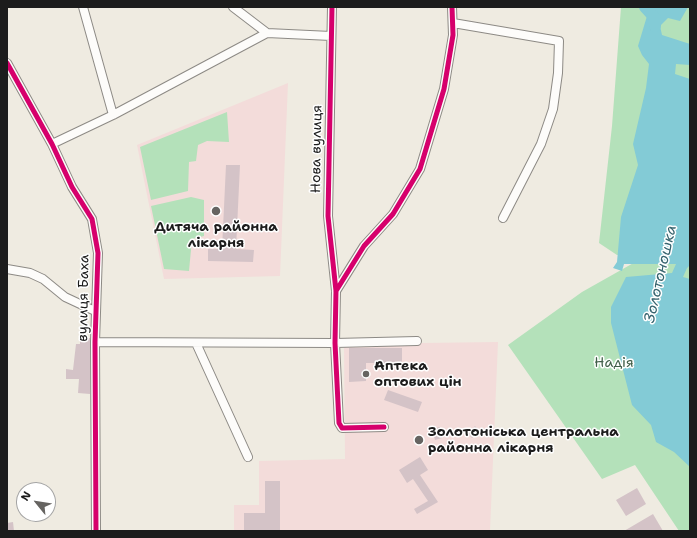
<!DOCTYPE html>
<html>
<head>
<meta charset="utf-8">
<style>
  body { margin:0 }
  #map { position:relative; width:697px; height:538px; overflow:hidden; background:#efebe1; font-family:"Shantell Sans",sans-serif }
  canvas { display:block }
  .frame { position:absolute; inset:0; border:8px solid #1c1c1c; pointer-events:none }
  .north { position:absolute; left:16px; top:482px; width:40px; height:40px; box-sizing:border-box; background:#fff; border:1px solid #a4a4a4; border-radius:50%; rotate:300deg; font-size:11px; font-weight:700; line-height:16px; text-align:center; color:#1c1c1c }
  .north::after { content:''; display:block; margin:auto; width:14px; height:18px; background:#666461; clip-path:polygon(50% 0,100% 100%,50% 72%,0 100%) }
</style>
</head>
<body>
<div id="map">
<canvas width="697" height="538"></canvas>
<div class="frame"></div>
<div class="north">N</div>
</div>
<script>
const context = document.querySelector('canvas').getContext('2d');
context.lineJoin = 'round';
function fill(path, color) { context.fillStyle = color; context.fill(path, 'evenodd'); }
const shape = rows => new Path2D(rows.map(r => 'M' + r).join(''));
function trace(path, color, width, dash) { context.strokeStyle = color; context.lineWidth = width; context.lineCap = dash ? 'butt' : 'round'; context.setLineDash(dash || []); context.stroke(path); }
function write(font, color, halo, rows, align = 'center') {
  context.font = font + ' "Shantell Sans",sans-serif'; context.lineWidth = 3; context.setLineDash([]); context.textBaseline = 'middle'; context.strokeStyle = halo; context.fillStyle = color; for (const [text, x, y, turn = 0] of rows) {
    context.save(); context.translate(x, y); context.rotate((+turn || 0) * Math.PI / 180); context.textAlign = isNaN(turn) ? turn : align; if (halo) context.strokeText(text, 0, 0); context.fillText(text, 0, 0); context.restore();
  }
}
fill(shape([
  [288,83,280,276,164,279,137,145],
  [498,342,490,531,234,531,234,505,259,505,259,461,345,459,344,344]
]), '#f3dcda');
fill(shape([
  [621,7,690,7,690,229,639,254,617,255,599,243,612,126],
  [227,112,229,142,207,141,198,145,196,161,189,162,188,191,151,200,140,147],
  [191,197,204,200,204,236,192,239,189,271,164,269,151,206],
  [690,247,690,531,679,531,635,465,602,479,508,345,582,292,637,261]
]), '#b4e1ba');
fill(shape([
  [655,7,688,7,680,21,668,18,660,26,662,35,690,44,690,65,676,64,675,74,690,79,690,265,687,268,683,277,690,279,690,467,674,452,656,442,651,425,632,405,611,323,611,307,626,277,672,273,676,264,624,264,622,271,613,268,617,262,621,217,638,165,633,144,646,88,649,64,642,55,638,46,647,16]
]), '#83cbd6');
trace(shape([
  [645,7,655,18,655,26]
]), '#83cbd6', 12);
fill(shape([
  [226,165,240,165,236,249,254,250,253,262,208,261,208,249,222,249],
  [80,338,90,338,90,394,78,393,79,379,66,379,66,369,73,370,76,344,80,344],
  [349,348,402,348,402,363,366,363,366,381,349,382],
  [388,390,422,402,418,412,384,400],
  [475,426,479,431,472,438,468,434],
  [440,427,442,438,435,440,432,429],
  [420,457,428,470,420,475,438,502,417,514,414,509,428,501,413,479,407,483,399,470],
  [265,481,280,481,280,531,244,531,244,513,265,513],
  [637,488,646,504,626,516,616,500],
  [653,514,663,531,624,531],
  [13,522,14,531,7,531,7,523]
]), '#d4c3c7');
const minor = shape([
  [83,7,113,115],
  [233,7,267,33],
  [332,7,328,216,336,291,335,343,339,423,342,428,384,427],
  [453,23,559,41,558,73,553,109,541,144,503,218],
  [7,63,52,144,72,187,92,219,98,253,95,342,96,531],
  [52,144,113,115,267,33,331,36],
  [7,269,30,273,43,279,65,297,95,311],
  [336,291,364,246,393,214,420,169,444,89,453,35,452,7],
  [95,342,335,343,417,341],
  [196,343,248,457]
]);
trace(minor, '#8d8a85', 10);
trace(minor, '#fdfcfa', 8);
trace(shape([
  [332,7,328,216,336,291,335,343,339,423,342,428,384,427],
  [7,63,52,144,72,187,92,219,98,253,95,342,96,531],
  [336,291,364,246,393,214,420,169,444,89,453,35,452,7]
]), '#d6006c', 5);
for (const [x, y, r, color] of [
  [216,211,5,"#666461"],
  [366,374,4,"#666461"],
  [419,440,5,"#666461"]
]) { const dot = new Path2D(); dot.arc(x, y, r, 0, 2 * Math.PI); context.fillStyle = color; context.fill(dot); trace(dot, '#fff', 1.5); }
write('14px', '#1c1c1c', '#fff', [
  ["Нова вулиця",317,149,-89],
  ["вулиця Баха",84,298,-89]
]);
write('bold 14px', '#1c1c1c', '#fff', [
  ["Дитяча районна",216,227,"center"],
  ["лікарня",216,243,"center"],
  ["Аптека",374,366],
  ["оптових цін",374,382],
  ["Золотоніська центральна",428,432],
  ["районна лікарня",428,448]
], 'left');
write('14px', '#405e48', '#fff', [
  ["Надія",614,363]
]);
write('italic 15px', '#36646e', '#fff', [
  ["Золотоношка",661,274,-77]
]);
</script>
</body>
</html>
